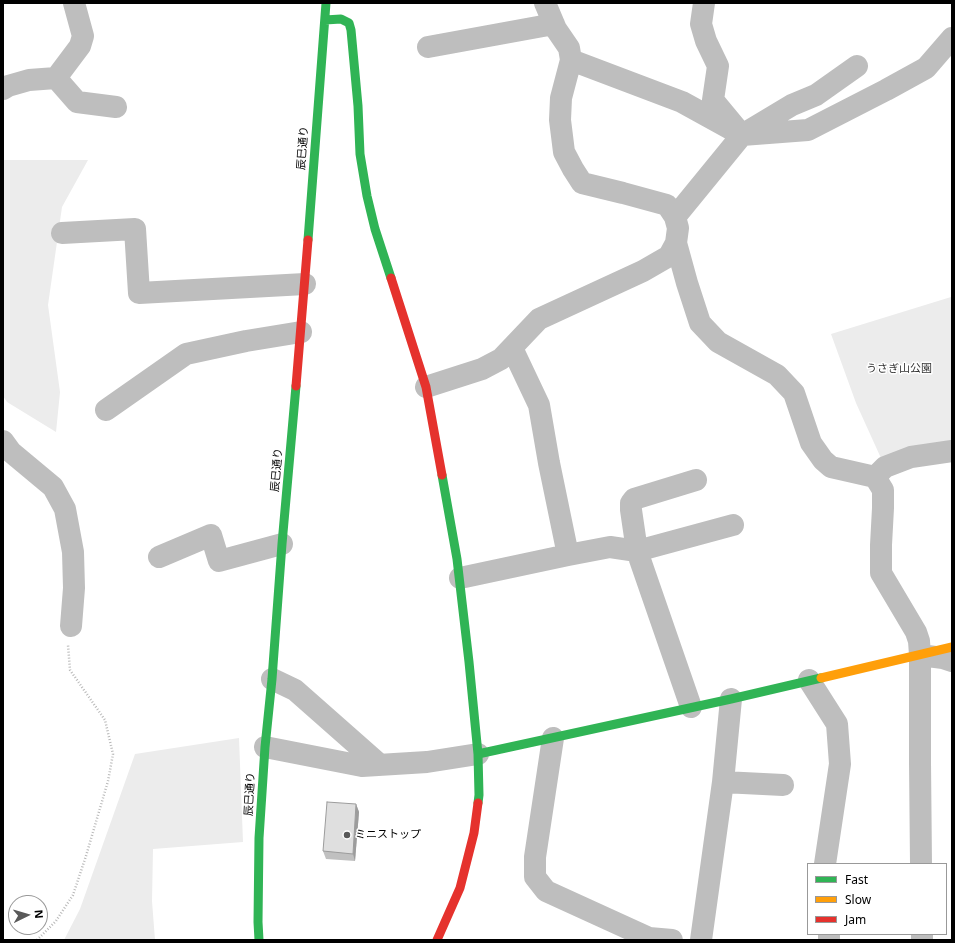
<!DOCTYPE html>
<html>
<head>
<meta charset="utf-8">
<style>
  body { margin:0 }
  #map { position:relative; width:955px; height:943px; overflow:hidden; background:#fff; font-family:"Noto Sans",sans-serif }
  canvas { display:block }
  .frame { position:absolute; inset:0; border:4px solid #000; pointer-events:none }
  .legend { position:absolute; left:807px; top:863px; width:140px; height:72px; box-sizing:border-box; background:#fff; border:1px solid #999; margin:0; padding:5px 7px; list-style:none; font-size:12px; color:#000 }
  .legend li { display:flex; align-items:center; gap:8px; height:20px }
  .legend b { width:20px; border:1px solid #999 }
  .north { position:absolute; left:8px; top:895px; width:40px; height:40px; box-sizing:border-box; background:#fff; border:1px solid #999; border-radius:50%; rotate:85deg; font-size:11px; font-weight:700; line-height:16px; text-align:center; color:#000 }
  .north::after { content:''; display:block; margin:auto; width:14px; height:18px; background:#595959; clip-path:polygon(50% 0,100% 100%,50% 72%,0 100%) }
</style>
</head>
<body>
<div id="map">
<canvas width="955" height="943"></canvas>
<div class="frame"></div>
<ul class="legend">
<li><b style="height:5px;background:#30b455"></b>Fast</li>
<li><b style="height:5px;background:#ff9f0a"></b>Slow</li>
<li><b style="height:5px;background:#e5322d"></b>Jam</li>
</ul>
<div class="north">N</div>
</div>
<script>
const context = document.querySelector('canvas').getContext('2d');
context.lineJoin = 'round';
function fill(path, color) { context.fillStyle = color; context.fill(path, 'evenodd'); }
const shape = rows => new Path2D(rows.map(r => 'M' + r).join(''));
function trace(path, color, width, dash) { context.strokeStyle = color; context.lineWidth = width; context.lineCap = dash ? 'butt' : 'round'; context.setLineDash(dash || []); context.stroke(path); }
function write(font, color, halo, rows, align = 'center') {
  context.font = font + ' "Noto Sans","Noto Sans JP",sans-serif'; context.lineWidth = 3; context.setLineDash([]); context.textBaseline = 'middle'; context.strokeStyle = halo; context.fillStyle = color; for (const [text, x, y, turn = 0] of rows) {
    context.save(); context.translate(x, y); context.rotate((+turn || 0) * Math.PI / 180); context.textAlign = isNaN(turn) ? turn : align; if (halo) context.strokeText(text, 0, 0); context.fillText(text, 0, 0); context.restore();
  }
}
fill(shape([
  [3,160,88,160,62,207,48,305,60,392,56,432,7,402,3,396],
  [951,297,952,297,952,452,885,467,856,403,831,334],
  [239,738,243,842,153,849,152,901,155,940,64,940,80,909,135,754]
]), '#ececec');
trace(shape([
  [37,940,56,921,73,895,86,856,108,781,113,754,105,720,70,670,68,645]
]), '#b9b9b9', 2.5, [1, 2]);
trace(shape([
  [704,3,701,24,706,41,718,66,713,100,742,135,808,130,886,90,926,68,952,38],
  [428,47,554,24],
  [571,60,682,102,731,129],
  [56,78,80,46,83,36,74,3],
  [3,89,8,86,29,80,56,78,77,102,116,107],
  [675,217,742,135,792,105,816,95,857,66],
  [62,233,135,229,139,293,305,284],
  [676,243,687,283,700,323,718,342,777,375,794,393,811,443,823,460,831,467,875,477,883,490,883,508,881,545,881,573,916,632,919,641,920,655,920,762,921,864],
  [512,348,539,405,549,463,568,555],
  [426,387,482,369,501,359,539,319,643,271,669,256,676,243,678,228,675,217,667,205,623,193,582,183,573,169,564,152,560,120,561,98,571,60,569,48,556,29,545,3],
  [106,410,186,354,246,341,301,332],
  [3,441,11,452,53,487,65,509,73,552,74,588,71,626],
  [875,477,885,467,911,457,952,451],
  [696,480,634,499,631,503,631,510,637,551,733,525],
  [159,557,211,535,219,561,282,544],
  [460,578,568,555,610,547,637,551,691,707],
  [920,655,943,658,952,661],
  [272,679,295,690,380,765],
  [809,680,837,724,840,764,825,864],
  [553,738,535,857,535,877,546,891,649,938,672,940],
  [265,747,362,766,427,762,478,754],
  [723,782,783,785],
  [829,934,829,940],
  [922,934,922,940],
  [701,940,723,782,731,699]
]), '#bebebe', 22);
trace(shape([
  [325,20,341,19,349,23,351,30,358,106,360,154,367,196,375,229,391,278],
  [308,240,326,3],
  [442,475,457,559,469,662,478,754,479,795,478,803],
  [478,754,731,699,821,678],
  [259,940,258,922,259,838,265,747,272,679,282,544,296,386]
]), '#30b455', 9);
trace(shape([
  [821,678,952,647]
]), '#ff9f0a', 9);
trace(shape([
  [391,278,426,387,442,475],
  [296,386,308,240],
  [437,940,460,888,474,833,478,803]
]), '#e5322d', 9);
fill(shape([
  [356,804,359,812,355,861,326,859,323,851]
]), '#c0c0c0');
fill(shape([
  [356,804,359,812,355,861,353,854]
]), '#9c9c9c');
const building = shape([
  [327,802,356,804,353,854,323,851,327,802]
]);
fill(building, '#dfdfdf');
trace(building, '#9c9c9c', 1);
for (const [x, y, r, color] of [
  [347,835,4,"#595959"]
]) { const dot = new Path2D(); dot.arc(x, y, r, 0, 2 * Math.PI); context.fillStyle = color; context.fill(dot); trace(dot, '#fff', 1.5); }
write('11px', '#000', '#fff', [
  ["辰巳通り",303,148,-86],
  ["辰巳通り",277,470,-85],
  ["辰巳通り",250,794,-87]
]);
write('11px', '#333', '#fff', [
  ["うさぎ山公園",899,369]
]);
write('11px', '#000', '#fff', [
  ["ミニストップ",355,835]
], 'left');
</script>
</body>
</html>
